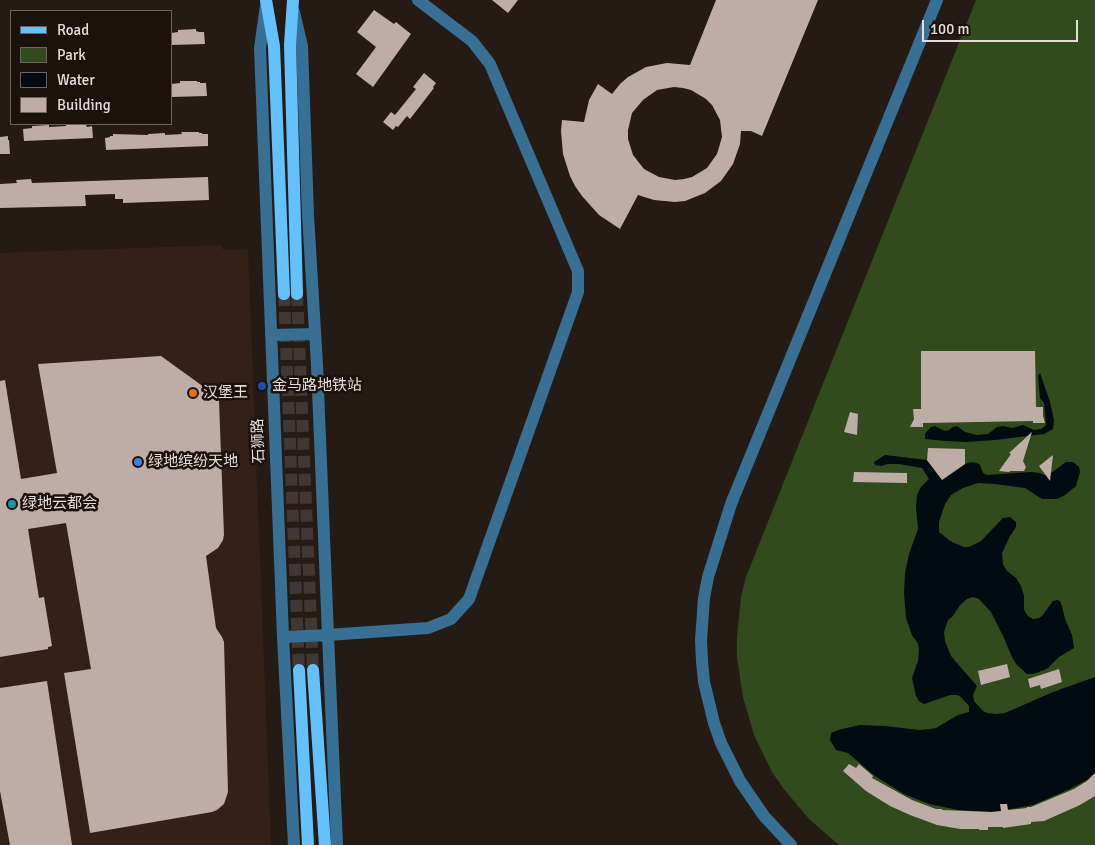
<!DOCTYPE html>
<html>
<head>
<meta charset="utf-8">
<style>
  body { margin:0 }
  #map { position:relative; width:1095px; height:845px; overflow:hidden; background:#261a15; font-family:Signika,sans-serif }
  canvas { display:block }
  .legend { position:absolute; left:10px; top:10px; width:162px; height:115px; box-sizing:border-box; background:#1d110c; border:1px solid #6d635e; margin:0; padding:6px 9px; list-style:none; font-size:15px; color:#e6ddda }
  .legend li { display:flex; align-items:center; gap:10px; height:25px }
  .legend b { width:25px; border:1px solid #6d635e }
  .scale { position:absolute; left:922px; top:20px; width:156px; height:22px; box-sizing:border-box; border:2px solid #e6ddda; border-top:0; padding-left:6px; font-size:15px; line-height:18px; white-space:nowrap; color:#e6ddda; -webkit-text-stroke:4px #1d110c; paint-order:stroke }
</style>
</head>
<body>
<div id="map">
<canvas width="1095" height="845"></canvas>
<ul class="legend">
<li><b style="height:6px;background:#63c2fe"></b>Road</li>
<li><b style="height:14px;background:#314b1c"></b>Park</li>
<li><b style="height:14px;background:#010b11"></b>Water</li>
<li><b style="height:14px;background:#beada7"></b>Building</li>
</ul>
<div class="scale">100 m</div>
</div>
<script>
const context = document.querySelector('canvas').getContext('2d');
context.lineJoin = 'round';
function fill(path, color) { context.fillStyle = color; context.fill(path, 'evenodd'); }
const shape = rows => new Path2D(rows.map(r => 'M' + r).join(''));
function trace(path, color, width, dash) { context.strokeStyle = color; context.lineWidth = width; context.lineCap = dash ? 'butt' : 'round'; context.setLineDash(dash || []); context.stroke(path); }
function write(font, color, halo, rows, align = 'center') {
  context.font = font + ' Signika,"Noto Sans SC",sans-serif'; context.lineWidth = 5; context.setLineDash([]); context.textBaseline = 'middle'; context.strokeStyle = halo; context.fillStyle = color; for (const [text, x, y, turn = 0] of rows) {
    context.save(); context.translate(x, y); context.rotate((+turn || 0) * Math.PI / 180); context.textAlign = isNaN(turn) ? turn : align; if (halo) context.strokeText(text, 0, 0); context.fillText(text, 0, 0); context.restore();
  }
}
fill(shape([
  [221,245,223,250,248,249,271,845,0,845,0,253]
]), '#332119');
fill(shape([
  [976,0,1095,0,1095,845,839,845,809,819,783,788,772,772,754,735,743,697,737,657,737,637,741,597,746,577]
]), '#314b1c');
fill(shape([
  [1040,373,1050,402,1054,420,1053,429,1044,434,995,440,967,442,946,441,925,439,925,434,927,431,931,427,935,426,945,431,949,430,953,427,957,426,965,432,977,435,988,434,997,427,1003,426,1012,428,1023,425,1034,430,1041,429,1046,425,1044,403,1040,398,1038,376],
  [885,455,927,460,942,480,965,464,971,462,977,463,980,465,983,473,987,475,1031,472,1039,473,1047,476,1066,462,1073,462,1079,467,1080,472,1076,486,1065,495,1057,499,1042,499,1025,488,995,484,978,483,963,488,951,495,945,504,939,522,939,532,950,541,964,547,969,547,981,541,1003,518,1010,517,1016,522,1016,527,1010,536,1002,553,1003,564,1007,571,1016,578,1021,586,1024,596,1024,610,1028,616,1033,619,1039,618,1042,616,1053,601,1057,600,1060,601,1062,606,1065,619,1072,635,1074,648,1059,657,1048,668,1044,670,1033,674,1027,674,1016,664,1012,657,1004,638,991,612,979,599,973,597,967,599,960,605,953,616,948,620,944,632,945,641,951,656,956,662,977,686,973,695,974,701,983,711,987,713,996,714,1005,713,1053,692,1095,677,1095,773,1087,780,1070,789,1033,805,994,812,958,810,929,804,904,794,875,776,848,753,836,750,830,740,831,733,838,730,860,725,885,726,919,730,931,729,936,728,958,715,969,712,969,706,961,697,957,695,950,695,927,703,924,704,919,701,916,696,912,678,918,661,919,649,918,644,912,635,906,618,904,593,905,573,909,554,918,529,916,507,917,495,921,487,929,479,922,468,899,464,888,464,881,466,875,465,874,462]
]), '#010b11');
fill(shape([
  [492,0,518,0,508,13],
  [716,0,818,0,762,136,751,131,741,131,740,144,733,164,721,181,705,193,685,201,675,202,654,200,638,195,620,229,599,215,582,196,575,186,570,176,563,154,561,131,562,120,584,122,589,100,598,84,612,94,620,84,628,77,646,67,667,63,690,65],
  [674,87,683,88,691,90,706,99,712,105,720,120,722,137,717,154,707,168,692,177,684,179,675,180,659,177,644,169,633,155,628,139,628,130,632,113,643,100,657,90],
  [374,10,394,24,396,22,411,34,373,87,356,74,376,47,357,32],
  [196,29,196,31,199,32,204,32,205,44,171,45,171,33,178,32,178,30],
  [424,73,436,83,433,87,434,88,410,119,407,116,398,127,396,126,393,130,383,122,391,112,395,115,416,89,413,87],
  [180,81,197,81,197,82,200,82,200,83,206,83,207,96,171,97,171,84,180,83],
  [83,124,83,125,86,125,87,127,92,126,93,138,24,141,23,129,32,128,32,126,49,125,49,127,66,126,66,125],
  [181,132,199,132,199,133,202,133,202,134,208,134,208,146,106,150,105,138,110,137,110,136,113,136,113,134,148,135,148,134,165,133,165,135,182,134],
  [8,136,8,140,9,140,10,154,0,154,0,137],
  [208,177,209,200,123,203,123,199,115,199,115,194,85,195,86,206,0,208,0,184,17,183,16,180,31,179,32,183],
  [921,351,1035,351,1036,407,1043,407,1043,416,1045,423,1033,423,1033,421,923,423,923,427,910,427,914,419,913,409,921,409],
  [161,356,215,395,219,401,224,535,223,540,218,548,206,556,216,628,222,637,224,642,228,792,224,804,217,810,212,812,90,833,64,673,91,669,66,523,28,529,39,598,44,597,52,646,48,647,48,649,0,657,0,381,5,380,21,479,57,473,38,364],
  [850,412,858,414,857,435,844,432],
  [1032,432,1023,461,1026,467,1024,471,1010,471,1009,472,999,471,1011,454,1009,453],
  [928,448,965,449,965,464,942,480,927,460],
  [1053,455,1050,481,1039,466],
  [854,472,907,473,907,483,853,482],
  [1007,664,1010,677,981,685,978,671],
  [1059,669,1062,682,1041,689,1040,685,1030,688,1028,679],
  [47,681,72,845,10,845,0,791,0,688],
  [849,764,856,768,859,764,873,776,872,778,912,800,936,809,942,809,942,810,991,812,1001,811,1000,804,1007,804,1008,810,1027,808,1027,807,1031,807,1074,789,1087,781,1095,773,1095,796,1080,805,1044,821,1031,822,1031,824,1003,828,1003,827,988,827,988,830,979,830,979,829,960,829,937,825,910,815,890,806,866,791,843,771]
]), '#beada7');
trace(shape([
  [284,294,299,670],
  [297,294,313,670]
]), '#433733', 12, [12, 6]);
trace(shape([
  [266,5,260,48,283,637,294,845],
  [294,12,302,46,308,215,317,365,328,635,337,845],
  [271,335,315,334],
  [283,637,328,635,428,628,451,619,469,599,578,292,578,271,490,64,472,41,418,0],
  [791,845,764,816,740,781,721,743,714,723,704,682,702,661,701,640,704,598,708,577,731,504,937,0]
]), '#377094', 12);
trace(shape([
  [266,0,274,46,284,294],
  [293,0,290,45,297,294],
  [299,670,308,845],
  [313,670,325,845]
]), '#63c2fe', 12);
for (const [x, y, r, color] of [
  [262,386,5,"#1a4fb4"],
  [193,393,5,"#e8710a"],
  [138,462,5,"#3f7fe0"],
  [12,504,5,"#0f9aa8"]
]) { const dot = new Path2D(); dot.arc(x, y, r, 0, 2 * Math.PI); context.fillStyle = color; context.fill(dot); trace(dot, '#1d110c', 2); }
write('15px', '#e6ddda', '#1d110c', [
  ["金马路地铁站",272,386],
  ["汉堡王",203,393],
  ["绿地缤纷天地",148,462],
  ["绿地云都会",22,504]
], 'left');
write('15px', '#e6ddda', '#1d110c', [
  ["石狮路",259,441,-92]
]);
</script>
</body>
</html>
